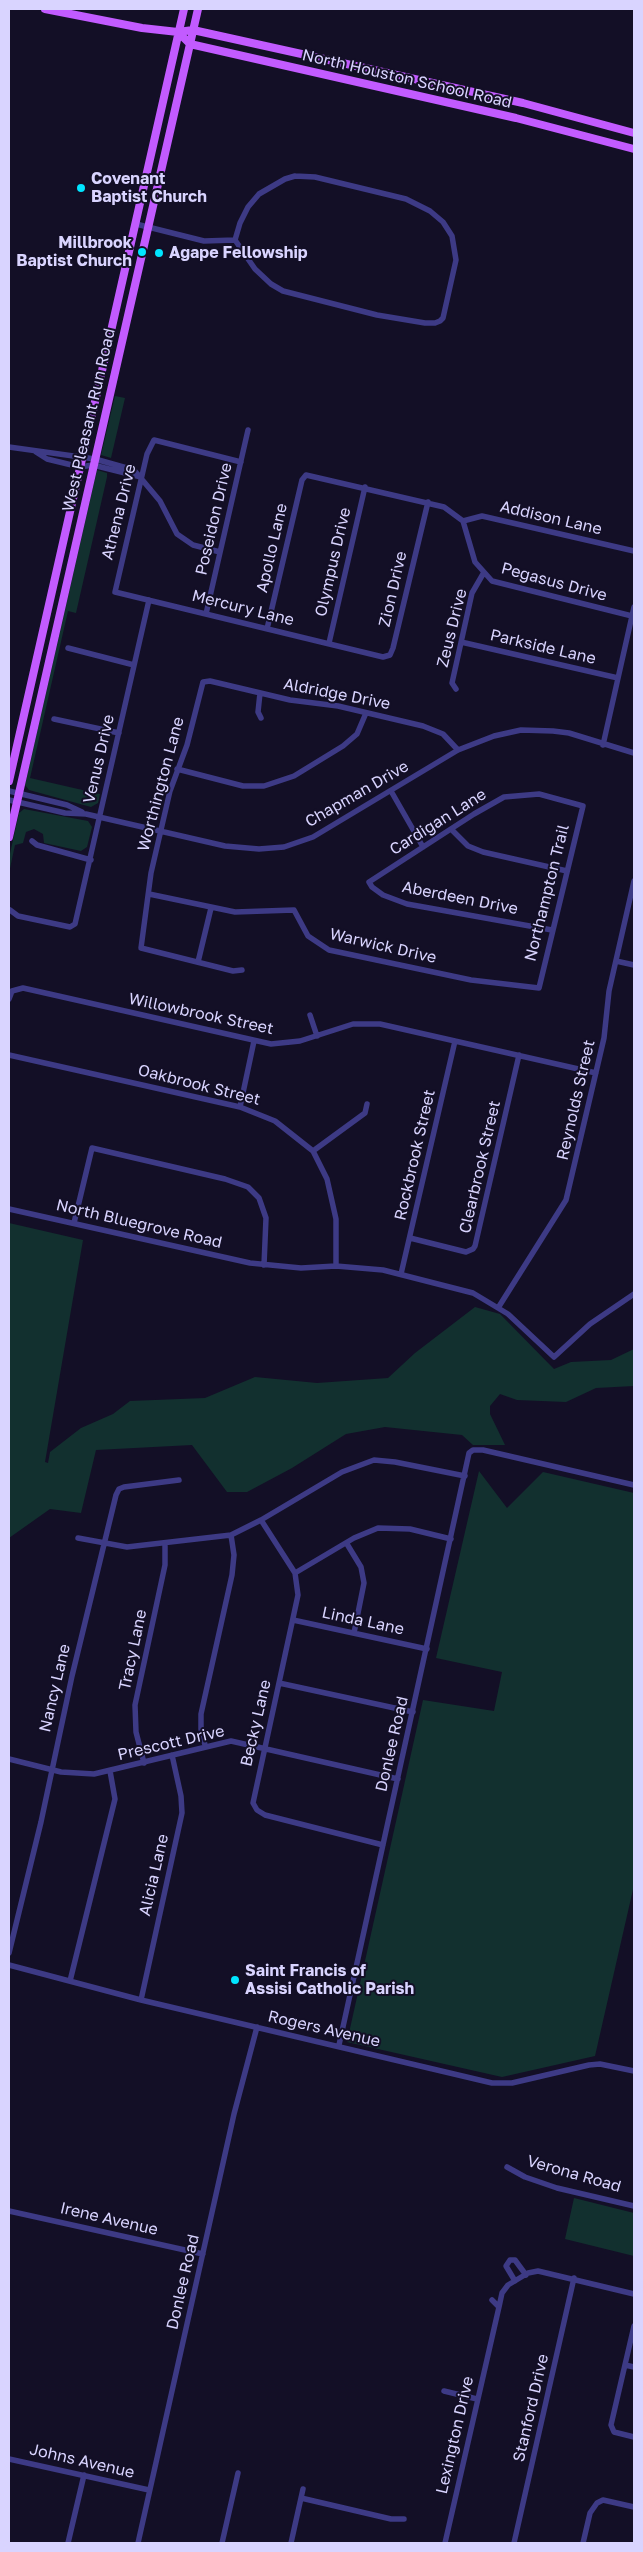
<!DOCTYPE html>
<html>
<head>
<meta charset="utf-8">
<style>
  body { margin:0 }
  #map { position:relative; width:643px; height:2552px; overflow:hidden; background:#130f26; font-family:"Golos Text",sans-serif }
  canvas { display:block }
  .frame { position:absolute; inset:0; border:10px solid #d9d4ff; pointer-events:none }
</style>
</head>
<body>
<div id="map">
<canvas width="643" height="2552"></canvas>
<div class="frame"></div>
</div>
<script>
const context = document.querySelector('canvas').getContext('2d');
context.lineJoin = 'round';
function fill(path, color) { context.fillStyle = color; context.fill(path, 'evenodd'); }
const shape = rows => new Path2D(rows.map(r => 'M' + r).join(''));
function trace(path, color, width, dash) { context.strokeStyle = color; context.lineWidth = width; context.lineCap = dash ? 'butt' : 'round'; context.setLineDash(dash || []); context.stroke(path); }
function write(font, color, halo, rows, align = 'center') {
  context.font = font + ' "Golos Text",sans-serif'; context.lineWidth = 4; context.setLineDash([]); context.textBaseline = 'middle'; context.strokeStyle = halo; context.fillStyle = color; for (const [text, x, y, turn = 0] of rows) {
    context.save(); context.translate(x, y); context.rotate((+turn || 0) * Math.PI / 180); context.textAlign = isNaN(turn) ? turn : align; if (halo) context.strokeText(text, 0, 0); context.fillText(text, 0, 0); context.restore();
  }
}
fill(shape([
  [115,396,125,398,111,458,101,455],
  [97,470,107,473,107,477,76,613,68,611,30,778,100,794,98,803,91,807,29,790,25,785],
  [24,809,88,821,92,827,87,847,81,851,44,843,43,834,34,829,26,832,23,843,15,845,9,873,9,858,19,813],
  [9,1223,83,1240,45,1462,48,1463,50,1452,81,1428,113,1414,130,1401,205,1398,255,1377,317,1383,388,1378,415,1353,475,1307,500,1314,554,1369,571,1362,611,1360,634,1349,634,1386,596,1388,566,1402,517,1400,500,1394,490,1406,490,1414,505,1445,473,1445,462,1435,385,1427,346,1434,292,1468,247,1492,227,1492,192,1445,96,1450,81,1513,50,1509,9,1538],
  [479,1471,507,1508,543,1472,634,1493,634,1885,595,2056,502,2077,347,2042,423,1700,494,1711,502,1672,436,1658],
  [574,2198,634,2213,634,2256,565,2239]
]), '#12302f');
trace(shape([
  [295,176,315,177,406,199,430,211,443,222,452,236,456,260,443,318,440,321,435,323,425,323,377,315,283,291,271,284,255,269,235,240,240,223,248,207,259,194,285,179,295,176],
  [136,224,204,241,235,240],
  [9,447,95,459,134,470,160,501,177,534,193,545,220,552],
  [36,452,47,459,80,467,93,465,141,477],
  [241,462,154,440,147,454,115,592,383,657,390,655,393,648,428,502],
  [463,521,482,516,634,551],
  [206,614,248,430],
  [267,629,302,480,306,475,444,507,463,521,475,562,492,581,632,616],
  [461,642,618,678],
  [329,643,365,487],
  [68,648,134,665],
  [456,689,452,683,472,593,483,574],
  [260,693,258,712,261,718],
  [54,719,119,733],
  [603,745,634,607],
  [177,769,243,786,264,786,294,776,343,746,357,734,366,713],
  [9,791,67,805,82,812],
  [391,791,423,847],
  [9,800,65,813,86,814,225,846,259,849,284,847,313,837,458,750,494,736,521,730,553,731,569,733,634,753],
  [451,829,468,846,483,852,567,871],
  [32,841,37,845,91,860],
  [149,894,235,912,294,910,308,936,329,950,471,980,539,988,583,806,539,794,504,797,474,814,369,882,372,887,383,895,407,904,552,930],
  [10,910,18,916,70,927,75,924,149,600],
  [616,961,634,965],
  [198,962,211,908],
  [242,970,233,971,141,948,151,873,170,791,187,745,203,682,210,681,290,700,338,706,423,726,443,734,458,750],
  [9,999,12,991,23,988,271,1044,300,1041,353,1024,380,1024,596,1073],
  [310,1015,317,1036],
  [9,1055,240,1107,275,1121,313,1151,327,1179,336,1219,336,1266],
  [240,1107,254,1041],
  [313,1151,365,1113,367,1104],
  [9,1209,250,1263,301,1268,336,1266,383,1270,473,1293,508,1314,554,1357,590,1324,634,1294],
  [74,1223,92,1148,225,1179,248,1187,259,1198,266,1218,264,1265],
  [410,1238,466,1252,473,1249,475,1246,519,1055],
  [401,1274,455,1041],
  [498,1308,566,1200,604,1038,609,991,634,881],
  [261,1520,295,1573,298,1595,253,1803,257,1810,265,1815,383,1845],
  [78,1538,127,1547,231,1535,261,1520,342,1472,374,1460,395,1462,465,1476],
  [347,1544,361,1567,364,1583,354,1633],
  [295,1573,354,1538,378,1528,410,1529,451,1539],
  [293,1620,427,1649],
  [279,1683,413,1712],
  [205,1745,201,1729,201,1714,232,1575,234,1555,231,1535],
  [9,1759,61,1772,94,1774,231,1741,398,1779],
  [144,1763,136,1732,135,1705,165,1565,165,1544],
  [9,1953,41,1822,72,1676,116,1495,119,1489,124,1487,179,1480],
  [9,1965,141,2000,492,2083,512,2083,589,2065,600,2064,634,2071],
  [70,1981,115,1799,110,1771],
  [141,2000,182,1813,181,1796,172,1755],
  [339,2045,469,1453,473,1450,483,1450,634,1485],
  [507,2167,525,2177,557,2188,634,2206],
  [9,2211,203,2254],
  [515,2281,506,2266,510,2260,515,2260,526,2275],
  [499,2307,502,2293,508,2285,528,2273,538,2271,634,2294],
  [634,2326,611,2425,614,2432,634,2437],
  [625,2365,634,2367],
  [444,2391,477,2399],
  [9,2459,149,2490],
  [301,2498,391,2519,404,2519],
  [68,2543,84,2475],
  [138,2543,234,2114,257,2027],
  [222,2543,238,2473],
  [291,2543,303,2489],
  [445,2543,499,2307,492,2300],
  [514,2543,574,2278],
  [583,2543,590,2513,597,2503,603,2500,634,2507]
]), '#3d3a85', 5.5);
trace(shape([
  [45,9,142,28,178,32,193,30,523,103,634,133],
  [178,32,190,44,516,118,634,149],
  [9,781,184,9],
  [9,837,198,9]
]), '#c25bff', 8);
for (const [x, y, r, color] of [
  [81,188,5,"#00e5ff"],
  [142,252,5,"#00e5ff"],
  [159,253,5,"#00e5ff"],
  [235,1980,5,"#00e5ff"]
]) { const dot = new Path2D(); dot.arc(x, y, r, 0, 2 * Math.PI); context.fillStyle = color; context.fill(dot); trace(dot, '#130f26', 2); }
write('16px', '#d9d4ff', '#130f26', [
  ["North Houston School Road",407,79,13],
  ["West Pleasant Run Road",89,420,-77],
  ["Athena Drive",119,512,-76],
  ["Addison Lane",551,518,13],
  ["Poseidon Drive",214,519,-77],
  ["Apollo Lane",272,548,-77],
  ["Olympus Drive",333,562,-77],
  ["Pegasus Drive",554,582,15],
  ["Zion Drive",393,589,-77],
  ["Mercury Lane",243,608,14],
  ["Zeus Drive",452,628,-76],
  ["Parkside Lane",543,647,13],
  ["Aldridge Drive",337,694,11],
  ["Venus Drive",99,759,-77],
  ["Worthington Lane",161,784,-75],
  ["Chapman Drive",357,794,-30],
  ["Cardigan Lane",438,822,-32],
  ["Northampton Trail",547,893,-76],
  ["Aberdeen Drive",460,898,11],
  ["Warwick Drive",383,946,13],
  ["Willowbrook Street",201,1014,12],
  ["Oakbrook Street",199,1085,14],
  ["Reynolds Street",576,1100,-77],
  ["Rockbrook Street",415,1155,-77],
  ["Clearbrook Street",480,1167,-77],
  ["North Bluegrove Road",139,1224,13],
  ["Linda Lane",363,1621,12],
  ["Tracy Lane",133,1650,-78],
  ["Nancy Lane",55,1688,-77],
  ["Becky Lane",256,1723,-77],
  ["Prescott Drive",171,1743,-13],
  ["Donlee Road",392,1744,-77],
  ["Alicia Lane",154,1875,-77],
  ["Rogers Avenue",324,2029,13],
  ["Verona Road",574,2174,16],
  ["Irene Avenue",109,2219,13],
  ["Donlee Road",183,2282,-77],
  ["Stanford Drive",531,2408,-77],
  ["Lexington Drive",455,2435,-77],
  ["Johns Avenue",82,2461,13]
]);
write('bold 16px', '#d9d4ff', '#130f26', [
  ["Covenant",91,179],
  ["Baptist Church",91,197],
  ["Millbrook",132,243,"right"],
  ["Baptist Church",132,261,"right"],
  ["Agape Fellowship",169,253],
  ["Saint Francis of",245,1971],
  ["Assisi Catholic Parish",245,1989]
], 'left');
</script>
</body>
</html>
